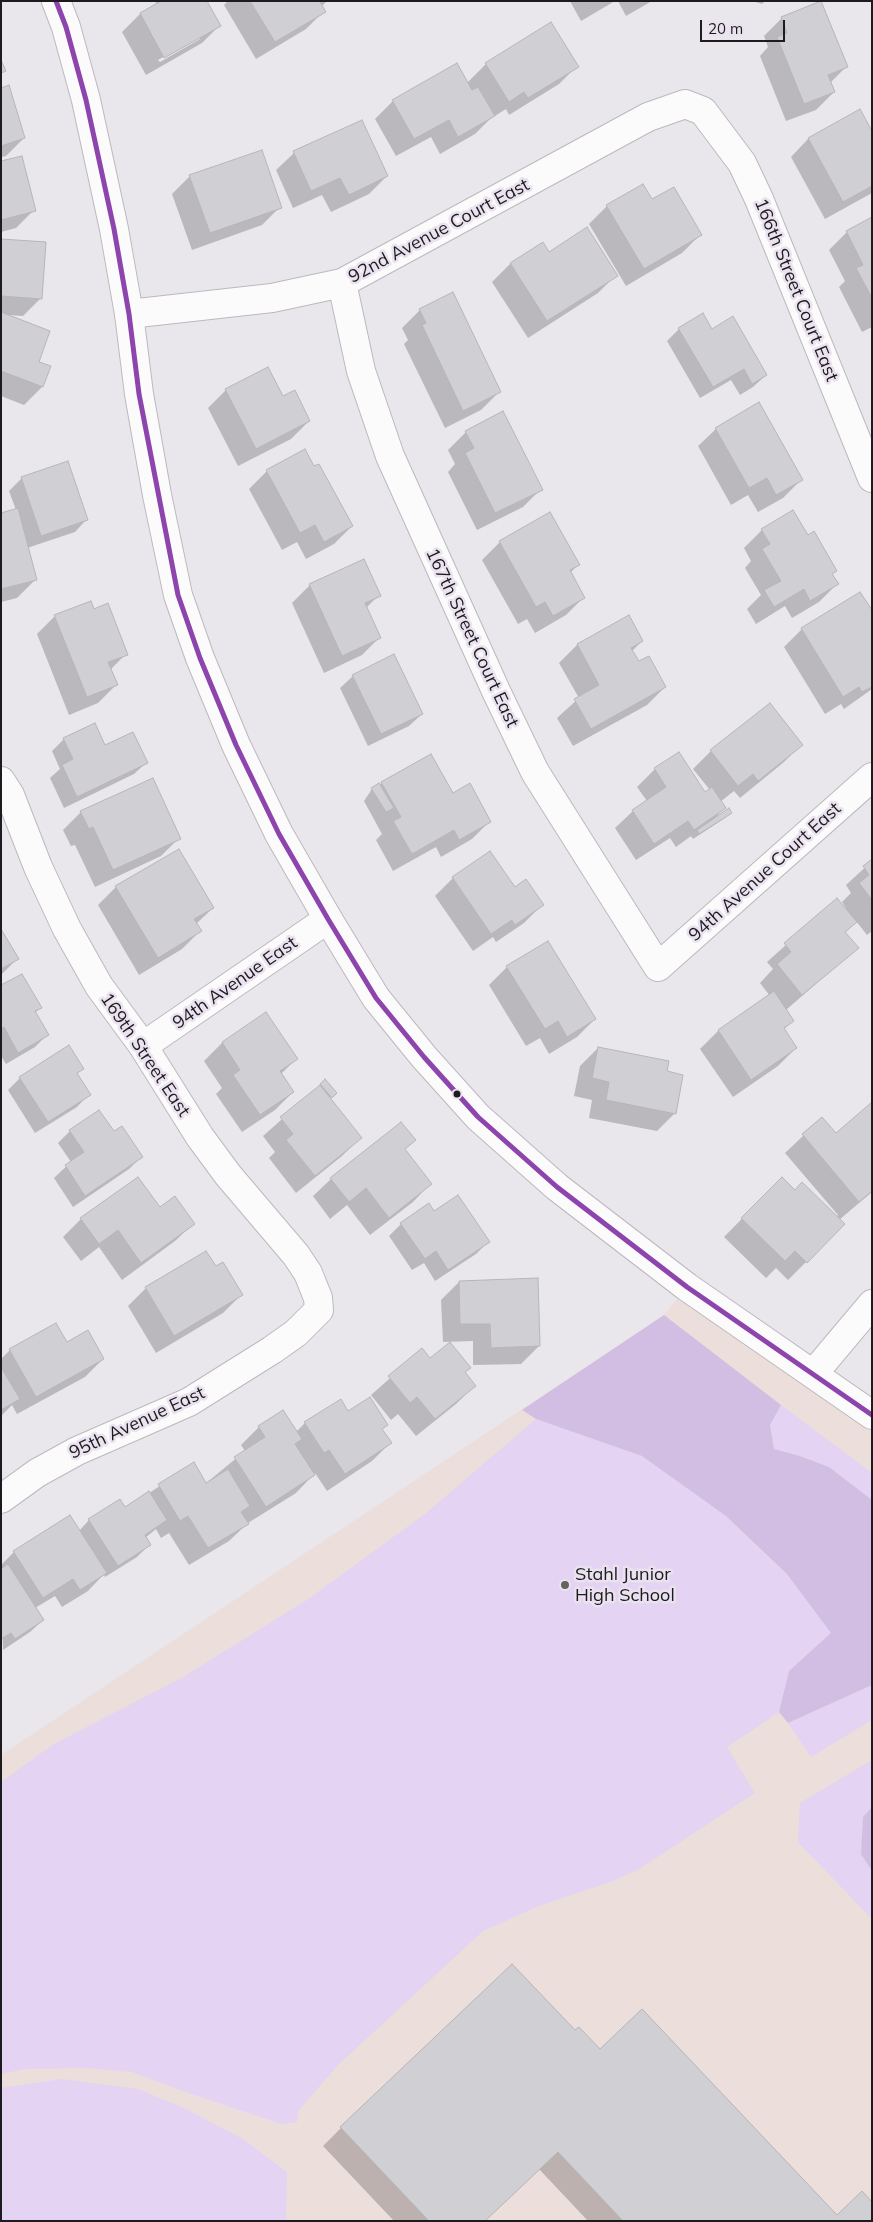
<!DOCTYPE html>
<html>
<head>
<meta charset="utf-8">
<style>
  body { margin:0 }
  #map { position:relative; width:873px; height:2222px; overflow:hidden; background:#e9e6ec; font-family:Mulish,sans-serif }
  canvas { display:block }
  .frame { position:absolute; inset:0; border:2px solid #1d1b1f; pointer-events:none }
  .scale { position:absolute; left:700px; top:20px; width:85px; height:22px; box-sizing:border-box; border:2px solid #1d1b1f; border-top:0; padding-left:6px; font-size:15px; line-height:18px; white-space:nowrap; color:#1d1b1f; -webkit-text-stroke:4px #eae3ef; paint-order:stroke }
</style>
</head>
<body>
<div id="map">
<canvas width="873" height="2222"></canvas>
<div class="frame"></div>
<div class="scale">20 m</div>
</div>
<script>
const context = document.querySelector('canvas').getContext('2d');
context.lineJoin = 'round';
function fill(path, color) { context.fillStyle = color; context.fill(path, 'evenodd'); }
const shape = rows => new Path2D(rows.map(r => 'M' + r).join(''));
function trace(path, color, width, dash) { context.strokeStyle = color; context.lineWidth = width; context.lineCap = dash ? 'butt' : 'round'; context.setLineDash(dash || []); context.stroke(path); }
function write(font, color, halo, rows, align = 'center') {
  context.font = font + ' Mulish,sans-serif'; context.lineWidth = 5; context.setLineDash([]); context.textBaseline = 'middle'; context.strokeStyle = halo; context.fillStyle = color; for (const [text, x, y, turn = 0] of rows) {
    context.save(); context.translate(x, y); context.rotate((+turn || 0) * Math.PI / 180); context.textAlign = isNaN(turn) ? turn : align; if (halo) context.strokeText(text, 0, 0); context.fillText(text, 0, 0); context.restore();
  }
}
fill(shape([
  [687,1287,872,1415,872,2221,1,2221,1,1755,664,1315]
]), '#ecdedb');
fill(shape([
  [781,1405,872,1473,872,1500,829,1467,800,1456,774,1449,770,1425],
  [536,1419,642,1456,726,1516,787,1574,832,1633,789,1671,779,1712,727,1747,755,1793,639,1869,613,1881,539,1906,483,1931,338,2065,298,2111,297,2122,281,2124,191,2094,132,2072,87,2068,25,2069,1,2074,1,1782,54,1744,183,1677,307,1600,425,1514],
  [872,1685,872,1720,811,1757,788,1723],
  [872,1760,872,1807,863,1817,861,1854,872,1871,872,1919,798,1842,800,1803],
  [62,2079,138,2089,186,2109,243,2139,287,2172,286,2221,1,2221,1,2088]
]), '#e4d3f2');
fill(shape([
  [664,1315,781,1405,770,1425,774,1449,800,1456,829,1467,872,1500,872,1685,788,1723,779,1712,789,1671,831,1633,787,1574,726,1516,642,1456,536,1419,522,1410],
  [872,1807,872,1871,861,1854,863,1817]
]), '#d2bee2');
fill(shape([
  [155,1,206,1,220,25,202,43,146,75,122,32,140,14,157,5],
  [200,36,200,39,160,62,158,60],
  [228,1,327,1,321,7,324,11,306,29,256,59,224,5],
  [570,1,615,1,581,21],
  [618,1,652,1,626,16],
  [752,1,765,1,762,4],
  [782,18,846,67,830,83,834,92,816,110,786,121,760,56,768,47,764,36],
  [550,24,577,66,559,84,509,115,506,109,490,119,475,134,440,154,431,137,396,156,375,119,393,101,467,83,486,64],
  [1,89,24,138,6,156,1,157],
  [859,111,872,134,872,193,825,219,791,157,808,139],
  [294,153,387,176,369,194,331,212,322,195,293,208,276,170],
  [1,163,34,210,16,228,1,232],
  [190,176,280,207,262,225,192,250,172,194],
  [651,201,700,235,682,253,626,286,589,224,607,206],
  [872,219,872,327,862,332,839,287,845,281,829,250,847,232],
  [1,240,41,298,23,316,8,315,37,363,49,367,42,387,24,405,1,396],
  [548,253,616,275,598,293,528,338,492,282,510,264],
  [420,310,499,392,481,410,445,428,404,344,408,340,402,328],
  [679,329,711,330,766,375,753,387,740,395,731,380,700,398,667,341],
  [226,390,282,398,309,421,291,439,238,466,208,408],
  [716,429,801,480,783,498,758,512,748,495,731,505,698,446],
  [466,432,541,489,523,507,477,530,448,472,455,464,448,450],
  [314,468,352,526,334,544,306,559,297,542,282,550,249,489,267,471],
  [22,478,87,519,75,532,27,548,35,580,17,598,1,602,1,514,16,510,9,491],
  [792,512,807,537,836,570,832,574,837,584,819,602,792,618,785,606,756,624,747,609,761,595,745,568,751,561,744,548,762,530],
  [500,542,578,565,570,573,584,597,566,615,535,633,527,619,518,624,482,560],
  [310,585,379,595,366,608,380,637,362,655,324,673,292,603],
  [860,594,872,634,872,689,844,709,841,704,825,714,784,647,802,629],
  [93,610,126,654,110,670,116,685,98,703,69,715,37,634,55,616],
  [628,616,642,641,632,651,638,663,665,687,647,705,573,746,557,718,579,698,559,663,577,645],
  [353,676,422,714,409,726,368,746,340,688],
  [770,704,802,744,784,762,740,798,734,791,720,802,724,808,715,818,730,812,725,818,693,839,691,836,676,847,670,838,636,860,615,828,633,811,647,801,637,787,655,769,705,793,710,790,693,769,711,751],
  [64,739,105,747,147,762,134,774,64,808,50,778,60,769,52,751],
  [431,755,453,794,490,821,472,839,441,857,436,847,393,871,376,840,382,834,364,801,372,789],
  [81,812,179,838,161,856,95,887,75,845,71,846,63,830],
  [872,861,872,931,867,935,856,921,845,933,857,948,786,1010,793,1021,783,1030,796,1048,778,1066,733,1097,700,1049,718,1031,770,996,760,983,773,969,767,962,836,900,844,909,846,908,842,902,851,893,846,885],
  [453,878,514,888,542,905,524,923,496,942,493,937,473,951,435,896],
  [116,887,213,908,196,924,200,931,182,949,139,975,98,905],
  [1,931,17,959,1,975],
  [548,942,595,1019,577,1037,549,1054,540,1038,526,1046,489,985,507,967],
  [1,987,40,1008,35,1013,47,1035,35,1047,6,1064,1,1056],
  [266,1014,296,1059,281,1074,293,1092,275,1110,242,1132,216,1094,222,1088,204,1061,222,1043],
  [598,1048,666,1072,675,1113,657,1131,589,1118,592,1100,574,1096,580,1066],
  [82,1068,76,1074,89,1094,77,1107,35,1133,8,1090,20,1078],
  [325,1081,335,1093,329,1099,360,1138,342,1156,296,1193,269,1158,275,1152,263,1136],
  [872,1104,872,1192,839,1220,844,1224,788,1280,776,1268,766,1278,724,1237,782,1178,795,1191,836,1217,838,1215,785,1153,822,1118,836,1135],
  [70,1131,113,1133,141,1157,129,1169,73,1207,54,1178,71,1162,58,1143],
  [414,1140,404,1150,430,1184,413,1202,370,1235,347,1205,330,1219,313,1196,331,1179],
  [160,1209,193,1224,175,1241,122,1280,99,1247,81,1261,63,1237,81,1219],
  [401,1224,488,1242,476,1254,435,1281,424,1263,412,1270,389,1236],
  [206,1253,215,1268,241,1295,223,1313,156,1353,128,1306,146,1288],
  [459,1282,539,1346,521,1364,473,1365,473,1341,443,1342,441,1300],
  [66,1343,103,1359,85,1377,17,1414,12,1405,1,1416,1,1359,10,1350],
  [422,1350,430,1360,464,1373,474,1386,456,1404,416,1436,398,1414,391,1420,371,1395],
  [348,1412,387,1424,381,1430,390,1443,372,1461,327,1491,315,1473,296,1493,248,1523,229,1541,189,1565,169,1533,161,1538,156,1529,145,1538,149,1545,137,1557,105,1577,104,1574,88,1591,62,1607,55,1596,35,1608,43,1620,30,1632,3,1650,1,1565,14,1552,79,1531,89,1520,125,1509,193,1464,205,1484,245,1451,241,1445,259,1427,296,1432,305,1423],
  [575,2032,837,2216,872,2221,588,2221,539,2169,484,2221,394,2221,323,2146,341,2128]
]), '#0003');
const building = shape([
  [161,1,207,1,221,26,164,58,140,13,161,1],
  [250,1,321,1,320,2,326,12,275,42,250,1],
  [821,1,848,67,828,75,835,92,804,104,777,37,787,33,781,17,821,1],
  [551,22,579,67,528,98,524,92,509,102,485,63,551,22],
  [1,60,6,71,1,73,1,60],
  [457,63,472,90,478,87,495,116,458,137,449,120,414,139,392,100,457,63],
  [9,85,25,138,1,146,1,88,9,85],
  [860,109,872,131,872,186,843,202,808,138,860,109],
  [362,120,388,176,349,195,340,178,311,191,293,151,362,120],
  [262,150,282,208,210,233,189,175,262,150],
  [22,156,36,211,1,220,1,161,22,156],
  [643,184,652,199,674,187,702,235,644,269,606,205,643,184],
  [872,217,872,298,856,268,863,265,846,231,872,217],
  [587,227,618,276,547,321,510,263,543,242,549,252,587,227],
  [1,239,46,242,42,299,1,296,1,239],
  [453,292,501,392,463,411,422,325,426,323,419,309,453,292],
  [1,312,50,331,39,362,51,366,43,387,1,371,1,312],
  [703,313,712,329,733,316,767,375,752,384,744,369,713,387,678,328,703,313],
  [268,367,283,396,295,390,310,421,256,449,225,389,268,367],
  [759,402,803,480,776,495,767,478,749,488,715,428,759,402],
  [503,411,543,490,495,513,465,453,474,448,465,431,503,411],
  [305,449,314,466,319,464,353,526,324,542,315,525,300,533,266,470,305,449],
  [68,461,88,520,41,536,21,477,68,461],
  [18,508,37,580,1,589,1,513,18,508],
  [793,510,808,535,814,531,837,571,832,574,839,584,810,601,804,589,774,607,764,590,781,581,762,549,770,544,761,529,793,510],
  [550,512,580,565,570,570,585,598,553,616,545,602,536,607,499,541,550,512],
  [364,559,381,596,365,603,381,638,342,656,309,584,364,559],
  [860,592,872,610,872,687,862,692,859,687,843,697,801,628,860,592],
  [91,601,94,609,108,603,128,655,108,662,118,685,87,697,54,615,91,601],
  [629,615,643,641,631,648,639,661,649,656,666,687,591,729,574,699,599,685,577,644,629,615],
  [394,654,423,714,381,734,352,675,394,654],
  [770,703,803,745,758,781,753,774,738,786,710,750,770,703],
  [95,723,105,745,133,732,148,763,77,797,62,765,73,759,63,738,95,723],
  [679,752,705,792,712,787,726,808,694,830,688,821,654,844,632,810,666,787,654,768,679,752],
  [431,754,453,793,470,783,491,822,459,840,454,830,412,854,393,821,401,817,381,782,431,754],
  [153,778,181,839,113,870,93,827,89,829,80,811,153,778],
  [379,783,394,808,386,812,371,788,379,783],
  [729,808,732,813,699,834,697,830,729,808],
  [179,849,214,908,194,919,202,931,158,958,115,886,179,849],
  [490,851,515,887,526,879,544,905,515,925,512,920,491,934,452,877,490,851],
  [872,859,872,900,859,883,869,875,863,866,872,859],
  [837,898,857,922,845,932,859,948,802,995,777,964,791,952,784,943,837,898],
  [1,929,19,959,1,969,1,929],
  [548,941,596,1019,567,1037,558,1021,545,1029,506,966,548,941],
  [22,974,42,1008,35,1011,49,1035,18,1053,4,1027,1,1029,1,985,22,974],
  [774,991,794,1021,784,1028,797,1048,751,1080,718,1030,774,991],
  [266,1012,298,1059,280,1071,294,1092,260,1115,233,1075,240,1070,222,1042,266,1012],
  [69,1045,84,1069,77,1073,91,1095,48,1122,19,1077,69,1045],
  [598,1047,669,1061,667,1071,683,1075,676,1114,606,1100,609,1082,592,1078,598,1047],
  [325,1079,337,1093,332,1098,320,1084,325,1079],
  [320,1085,362,1138,315,1176,286,1140,293,1134,280,1117,320,1085],
  [872,1102,872,1191,859,1202,802,1134,822,1117,836,1133,872,1102],
  [99,1110,114,1131,122,1126,143,1157,85,1196,65,1165,84,1152,69,1130,99,1110],
  [401,1122,416,1140,405,1149,432,1184,389,1218,366,1188,349,1202,330,1178,401,1122],
  [138,1177,160,1207,175,1196,195,1224,141,1263,118,1230,99,1244,80,1218,138,1177],
  [782,1177,795,1190,802,1182,845,1224,807,1263,795,1251,785,1261,741,1218,782,1177],
  [458,1195,490,1242,448,1270,436,1251,425,1259,400,1223,429,1203,434,1211,458,1195],
  [206,1251,216,1266,223,1262,243,1295,174,1336,145,1287,206,1251],
  [538,1278,540,1346,491,1348,490,1324,460,1324,459,1281,538,1278],
  [56,1323,67,1342,88,1330,104,1359,36,1397,9,1349,56,1323],
  [450,1342,471,1368,465,1372,476,1386,435,1419,417,1397,410,1403,388,1376,422,1348,430,1358,450,1342],
  [1,1367,20,1399,1,1410,1,1367],
  [370,1397,388,1425,382,1429,392,1443,345,1474,329,1450,324,1453,304,1422,341,1399,348,1411,370,1397],
  [283,1410,302,1439,295,1444,315,1475,266,1507,234,1457,265,1437,258,1426,283,1410],
  [194,1462,206,1483,228,1469,250,1506,241,1512,249,1524,208,1548,188,1516,180,1521,158,1484,194,1462],
  [149,1491,167,1520,145,1535,151,1545,118,1566,88,1519,120,1499,125,1507,149,1491],
  [70,1515,107,1573,80,1590,73,1579,43,1598,13,1551,70,1515],
  [8,1564,44,1620,15,1639,11,1633,1,1639,1,1569,8,1564],
  [512,1964,575,2030,579,2027,600,2049,642,2009,837,2215,862,2191,872,2202,872,2221,623,2221,558,2152,485,2221,429,2221,340,2127,512,1964]
]);
fill(building, '#d0cfd3');
trace(building, '#b6b5ba', 1);
const street = shape([
  [342,283,361,371,390,456,496,691,535,772,658,967,872,777],
  [129,314,272,298,342,283,648,117,685,104,703,111,742,163,759,199,872,478],
  [1,781,10,795,38,867,67,929,99,986,143,1046,200,1137,228,1175,296,1255,308,1273,318,1298,319,1310,296,1333,272,1350,189,1402,77,1451,37,1473,1,1499],
  [143,1046,328,919],
  [814,1373,872,1304]
]);
const secondary = shape([
  [56,1,66,27,86,100,114,229,129,314,139,394,157,495,178,595,200,658,236,745,279,834,328,919,376,998,424,1057,478,1117,557,1187,687,1287,872,1415]
]);
trace(street, '#bcb9be', 30);
trace(secondary, '#bcb9be', 30);
trace(street, '#fcfbfc', 28);
trace(secondary, '#fcfbfc', 28);
trace(shape([
  [56,1,66,27,86,100,114,229,129,314,139,394,178,595,200,658,236,745,279,834,328,919,376,998,424,1057,478,1117,557,1187,687,1287,872,1415]
]), '#8e44ad', 5);
for (const [x, y, r, color] of [
  [457,1094,4.5,"#1d1b1f"],
  [565,1585,5,"#646267"]
]) { const dot = new Path2D(); dot.arc(x, y, r, 0, 2 * Math.PI); context.fillStyle = color; context.fill(dot); trace(dot, '#eae3ef', 2); }
write('18px', '#1d1b1f', '#eae3ef', [
  ["92nd Avenue Court East",439,231,-28],
  ["166th Street Court East",796,290,68],
  ["167th Street Court East",472,638,65],
  ["94th Avenue Court East",765,872,-42],
  ["94th Avenue East",235,983,-35],
  ["169th Street East",145,1055,56],
  ["95th Avenue East",137,1423,-25]
]);
write('18px', '#1d1b1f', '#eae3ef', [
  ["Stahl Junior",575,1575],
  ["High School",575,1596]
], 'left');
</script>
</body>
</html>
